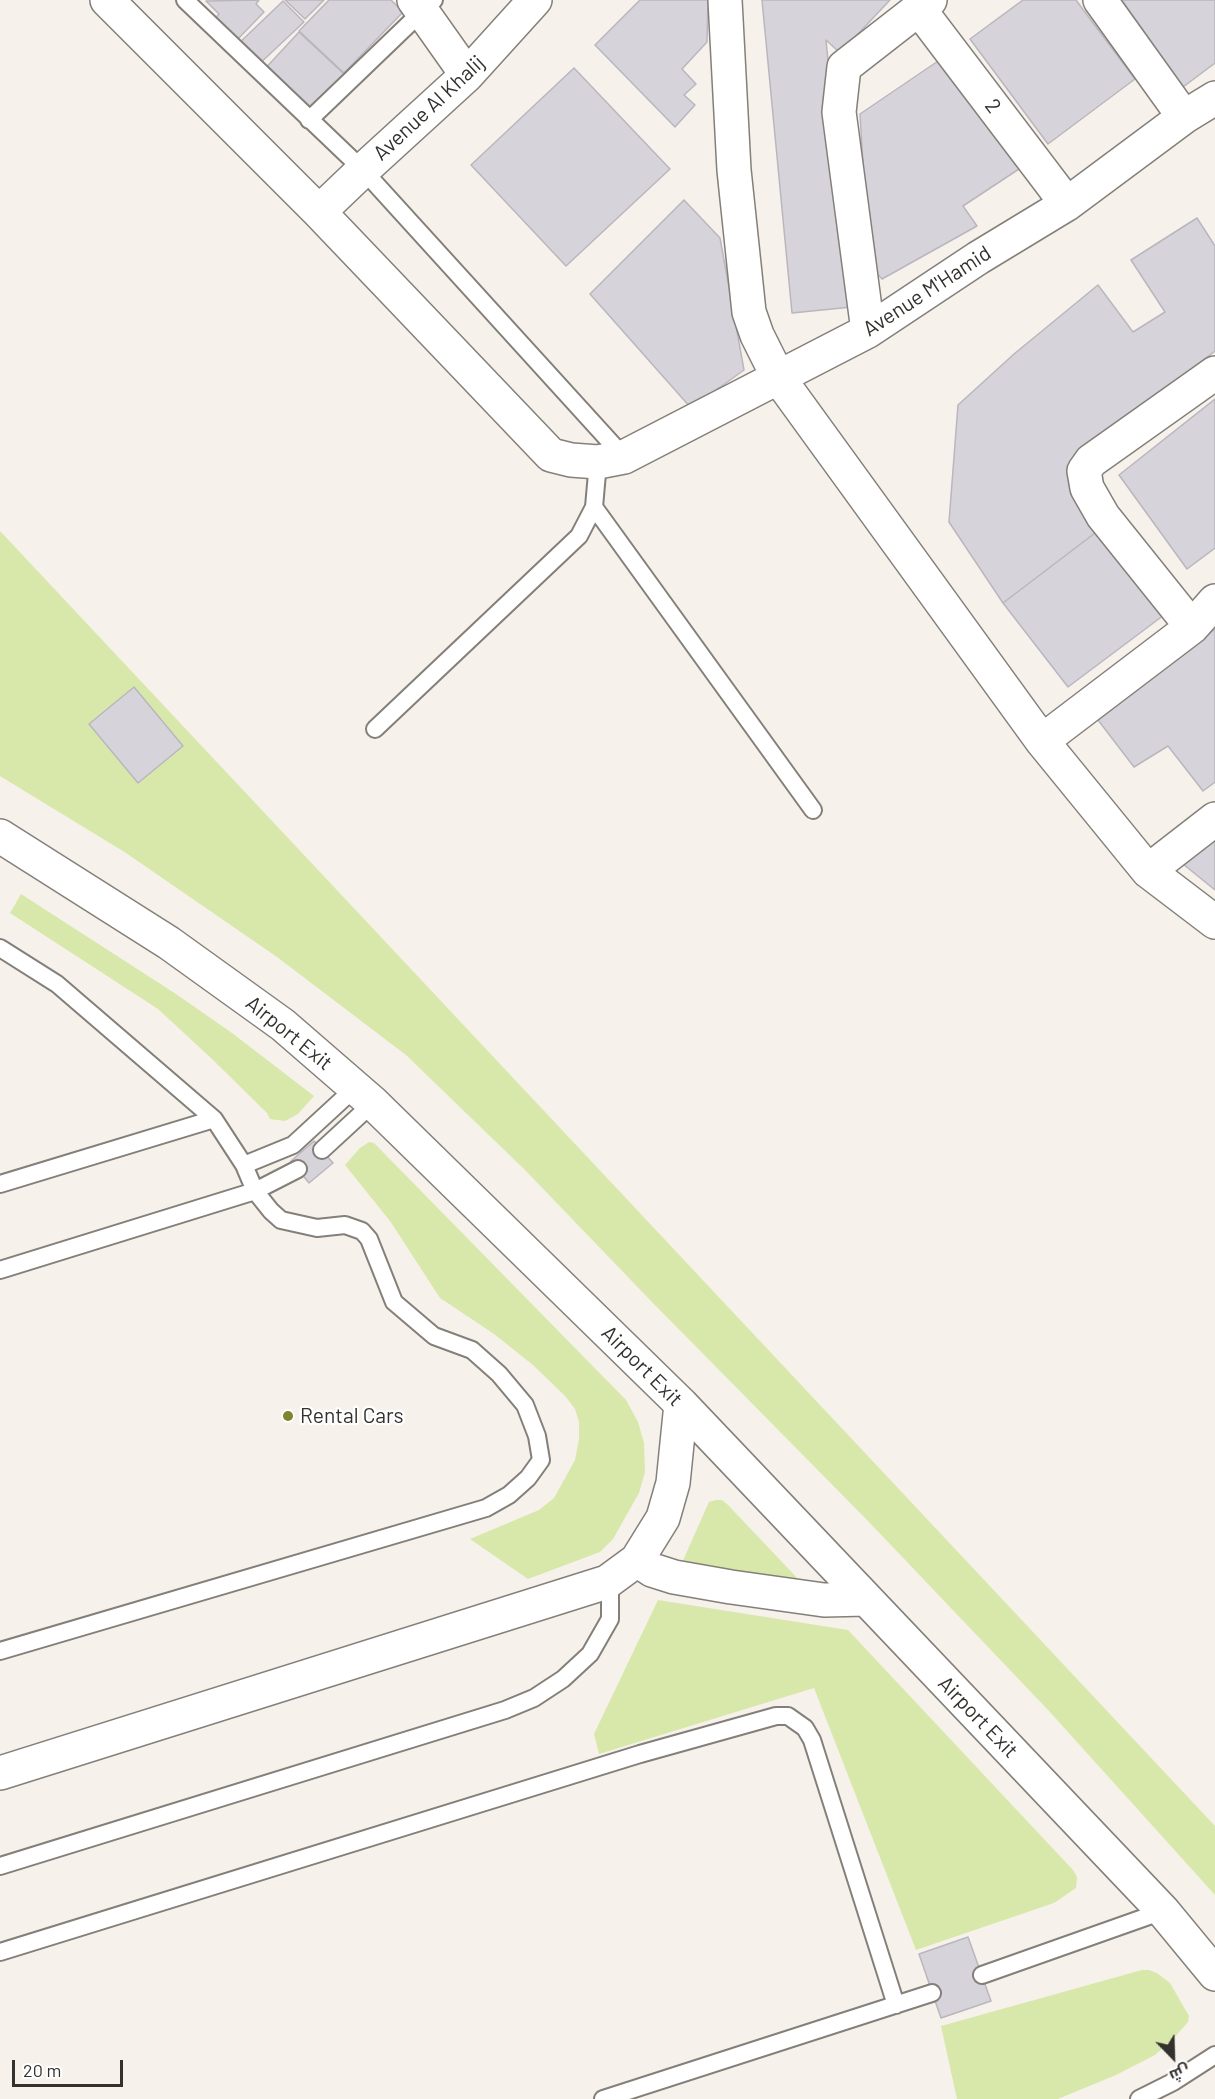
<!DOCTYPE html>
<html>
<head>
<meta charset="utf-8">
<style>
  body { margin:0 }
  #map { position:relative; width:1215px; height:2099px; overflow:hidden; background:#f7f1eb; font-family:Barlow,Cairo,sans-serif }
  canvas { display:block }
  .north { position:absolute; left:1143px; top:2027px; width:60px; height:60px; -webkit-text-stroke:4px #fff; paint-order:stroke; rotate:157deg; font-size:16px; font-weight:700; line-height:24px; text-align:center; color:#33312e }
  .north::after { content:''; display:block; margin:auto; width:21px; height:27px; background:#33312e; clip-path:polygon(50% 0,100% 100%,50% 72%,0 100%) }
  .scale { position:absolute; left:12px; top:2060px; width:111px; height:27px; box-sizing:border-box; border:3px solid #33312e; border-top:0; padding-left:8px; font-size:18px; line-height:21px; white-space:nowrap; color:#33312e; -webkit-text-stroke:4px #fff; paint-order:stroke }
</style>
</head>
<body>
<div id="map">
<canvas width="1215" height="2099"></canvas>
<div class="north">ش</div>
<div class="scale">20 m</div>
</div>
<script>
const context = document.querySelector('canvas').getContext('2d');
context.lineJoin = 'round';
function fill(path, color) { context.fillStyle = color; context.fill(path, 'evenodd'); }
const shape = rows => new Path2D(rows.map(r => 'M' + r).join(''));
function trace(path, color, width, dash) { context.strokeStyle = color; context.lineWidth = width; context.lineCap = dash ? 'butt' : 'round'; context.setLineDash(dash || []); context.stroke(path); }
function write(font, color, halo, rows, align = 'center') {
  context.font = font + ' Barlow,sans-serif'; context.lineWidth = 4.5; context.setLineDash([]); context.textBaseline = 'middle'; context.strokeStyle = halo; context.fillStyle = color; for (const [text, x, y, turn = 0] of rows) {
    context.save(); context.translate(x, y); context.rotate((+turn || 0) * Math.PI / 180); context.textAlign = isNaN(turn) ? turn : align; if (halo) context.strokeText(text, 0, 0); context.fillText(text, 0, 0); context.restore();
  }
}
fill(shape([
  [0,531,1215,1826,1215,1895,1049,1711,868,1521,651,1301,525,1170,406,1055,277,957,126,853,0,776],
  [21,894,176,994,232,1033,314,1096,298,1114,285,1121,270,1119,267,1113,212,1059,158,1009,10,913],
  [369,1142,374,1143,626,1400,638,1422,644,1443,645,1472,639,1493,613,1539,600,1552,528,1579,470,1539,539,1510,554,1498,575,1460,579,1439,579,1422,575,1409,566,1397,533,1365,494,1334,440,1298,390,1221,345,1165,360,1148],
  [716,1500,722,1500,728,1505,801,1582,681,1565,709,1502],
  [658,1600,848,1630,1073,1870,1077,1877,1076,1888,1054,1903,916,1950,814,1688,599,1754,594,1734],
  [1142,1970,1149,1970,1157,1973,1170,1983,1189,2016,1188,2022,1174,2038,1155,2055,1116,2075,1058,2099,957,2099,941,2026]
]), '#d8e8aa');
const building = shape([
  [259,0,256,4,264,12,234,43,212,22,219,14,206,1,259,0],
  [285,0,324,0,305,19,285,0],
  [329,0,391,0,403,12,344,73,299,31,329,0],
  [640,0,708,0,707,42,682,69,696,84,684,95,695,105,675,127,595,45,640,0],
  [762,0,890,0,840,53,826,40,852,307,792,313,762,0],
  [1023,0,1076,0,1135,79,1048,144,970,39,1023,0],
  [1122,0,1215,0,1215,63,1183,87,1122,0],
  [283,1,304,22,256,67,236,46,283,1],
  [299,32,344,74,306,114,262,72,299,32],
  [944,57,1022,167,963,206,977,226,882,279,869,265,860,114,944,57],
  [574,68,670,169,566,266,471,165,574,68],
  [684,200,720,238,744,370,691,408,590,294,684,200],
  [1197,218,1215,246,1215,351,1074,459,1099,530,1003,603,949,522,958,405,1014,354,1098,285,1133,332,1165,312,1131,260,1197,218],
  [1215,399,1215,548,1187,569,1119,475,1215,399],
  [1099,530,1164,615,1068,687,1003,603,1099,530],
  [1215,629,1215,782,1203,791,1168,746,1134,767,1098,720,1215,629],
  [134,687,183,746,138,783,89,724,134,687],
  [1215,839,1215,890,1183,864,1215,839],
  [314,1141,333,1163,309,1183,291,1161,314,1141],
  [968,1937,991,2001,941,2018,919,1954,968,1937]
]);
fill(building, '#d6d3da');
trace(building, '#bab6be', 1.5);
const lane = shape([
  [185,0,363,170,624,457],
  [309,120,434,0],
  [594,507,813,810],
  [375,729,579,536,594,507,598,462],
  [0,948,57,984,214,1119,244,1165,255,1191,271,1211,281,1220,317,1228,345,1225,362,1231,369,1239,394,1302,434,1336,472,1350,499,1374,525,1405,537,1436,541,1460,528,1478,509,1495,486,1508,0,1651],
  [322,1150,373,1103],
  [244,1165,293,1145,356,1087],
  [0,1184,214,1119],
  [0,1270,255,1191,298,1169],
  [0,1866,505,1710,534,1698,563,1679,590,1654,610,1619,610,1593,607,1582],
  [0,1952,640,1754,776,1716,788,1716,805,1728,812,1740,896,2005],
  [982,1975,1163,1911],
  [603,2099,932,1993],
  [1139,2099,1173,2082,1215,2055]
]);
const street = shape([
  [107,0,319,212,551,455,571,460,598,462,624,457,868,331,978,258,1067,204,1184,117,1215,98],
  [414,0,467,75],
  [725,0,734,170,749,312,757,335,778,377,1042,741,1148,871,1215,922],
  [1100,0,1184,117],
  [919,9,1067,204],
  [319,212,363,170,467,75,535,0],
  [868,331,839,112,844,67,930,0],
  [1192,627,1103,516,1087,488,1084,471,1091,461,1215,373],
  [1042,741,1192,627,1215,601],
  [0,836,169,943,283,1025,373,1103,681,1404,1163,1911,1215,1974],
  [1148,871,1215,819],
  [637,1560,652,1570,674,1577,731,1587,824,1600,866,1599],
  [0,1773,607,1582,637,1560,663,1518,673,1483,681,1404]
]);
trace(lane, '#847f79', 20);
trace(street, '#847f79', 36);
trace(lane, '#fff', 16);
trace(street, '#fff', 33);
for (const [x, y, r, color] of [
  [288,1416,6,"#81842e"]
]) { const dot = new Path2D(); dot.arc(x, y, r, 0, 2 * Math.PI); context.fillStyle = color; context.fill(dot); trace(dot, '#fff', 2); }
write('21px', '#33312e', '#fff', [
  ["2",993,106,53],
  ["Avenue Al Khalij",429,108,-43],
  ["Avenue M'Hamid",927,291,-33],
  ["Airport Exit",289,1033,39],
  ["Airport Exit",642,1366,45],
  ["Airport Exit",978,1717,46]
]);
write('21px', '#33312e', '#fff', [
  ["Rental Cars",300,1416]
], 'left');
</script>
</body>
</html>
